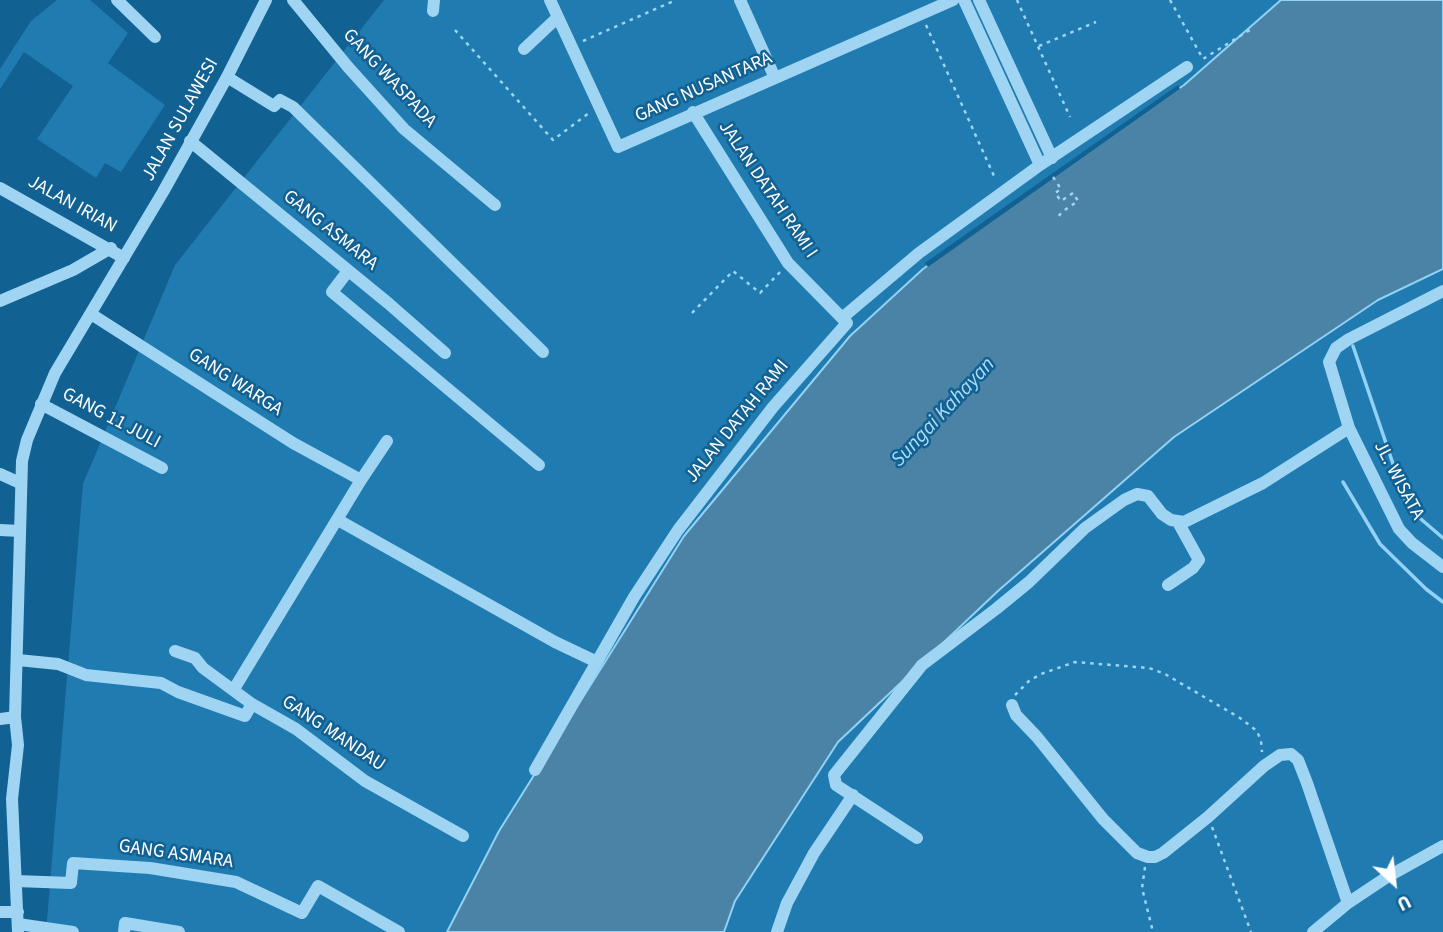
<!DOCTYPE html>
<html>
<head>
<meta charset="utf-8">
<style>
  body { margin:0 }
  #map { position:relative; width:1443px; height:932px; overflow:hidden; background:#126193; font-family:"Source Sans 3",sans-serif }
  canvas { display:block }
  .north { position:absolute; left:1359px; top:848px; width:70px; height:70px; -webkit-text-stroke:5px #126193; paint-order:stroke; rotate:153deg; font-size:19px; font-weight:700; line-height:28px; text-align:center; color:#fff }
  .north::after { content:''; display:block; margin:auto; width:24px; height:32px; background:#fff; clip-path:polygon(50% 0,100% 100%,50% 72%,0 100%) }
</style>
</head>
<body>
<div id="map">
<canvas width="1443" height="932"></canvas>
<div class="north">U</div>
</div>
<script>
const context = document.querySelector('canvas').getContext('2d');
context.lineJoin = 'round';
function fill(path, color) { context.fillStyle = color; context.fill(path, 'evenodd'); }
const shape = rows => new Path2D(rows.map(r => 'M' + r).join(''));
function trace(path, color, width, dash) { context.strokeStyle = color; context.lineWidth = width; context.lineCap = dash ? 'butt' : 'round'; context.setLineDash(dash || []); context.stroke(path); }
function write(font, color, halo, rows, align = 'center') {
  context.font = font + ' "Source Sans 3",sans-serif'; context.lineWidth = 5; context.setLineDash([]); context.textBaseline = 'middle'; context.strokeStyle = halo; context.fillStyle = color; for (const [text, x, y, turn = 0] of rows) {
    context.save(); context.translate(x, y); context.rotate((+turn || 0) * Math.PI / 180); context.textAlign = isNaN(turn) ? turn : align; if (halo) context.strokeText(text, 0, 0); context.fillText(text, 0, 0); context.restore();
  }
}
fill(shape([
  [57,0,90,0,128,33,108,63,165,105,121,172,105,163,96,178,37,139,73,86,24,52,0,89,0,69,31,21],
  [384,0,1281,0,1184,85,923,269,850,337,684,536,499,831,447,932,46,932,83,484,175,265],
  [1443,269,1443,932,724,932,735,901,838,742,998,591,1174,437,1378,300]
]), '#207bb0');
const water = shape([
  [1281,0,1443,0,1443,269,1378,300,1174,437,998,591,838,742,735,901,724,932,447,932,499,831,684,536,850,336,923,269,1184,85,1281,0]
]);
fill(water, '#4b83a6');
trace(water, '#91d2f6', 2);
fill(shape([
  [1178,85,1180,89,928,267,925,263]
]), '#126193');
trace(shape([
  [1353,346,1408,508,1443,538],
  [1343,482,1380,544,1426,589,1443,602]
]), '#91d2f6', 3.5);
trace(shape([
  [1017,0,1070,117],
  [1170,0,1203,59,1253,28],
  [926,25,994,176],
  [455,30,553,140,589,113],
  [583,41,676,0],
  [1039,46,1096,22],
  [1053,177,1061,189,1055,193,1061,201,1073,193,1078,201,1062,212,1057,218],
  [692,313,733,271,760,293,781,271],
  [1015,695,1029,681,1041,674,1075,662,1149,668,1165,674,1240,718,1257,731,1261,741,1262,752],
  [1212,827,1251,932],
  [1145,867,1142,888,1153,932]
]), '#9fd4f3', 2.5, [3.5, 5]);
trace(shape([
  [117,0,155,37],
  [293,0,348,67,404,129,495,205],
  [550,0,618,147,953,0],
  [740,0,775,78],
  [964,0,1040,165],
  [979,0,1052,158],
  [433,11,434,0],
  [524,49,558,17],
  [227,77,274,106,280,100,293,107,543,352],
  [190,141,388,303,445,353],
  [0,188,124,258],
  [348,271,332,292,539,465],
  [1443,291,1349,339,1336,348,1329,362,1349,428,1399,529,1412,543,1443,567],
  [0,301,73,270,111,248],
  [91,314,293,443,361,480],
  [842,318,919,253,1040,165,1187,67],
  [41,404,162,468],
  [0,474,20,483],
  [338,520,555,642,597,662],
  [0,530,20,531],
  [1168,585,1193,568,1199,560,1178,522],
  [175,651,195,658,203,668,252,704,296,729,365,781,463,836],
  [18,660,58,664,86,675,161,683,178,692,245,716,252,704],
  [234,689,361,480,387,441],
  [1012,705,1016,715,1037,737,1103,819,1137,853,1148,857,1155,857,1163,853,1208,817,1264,766,1280,755,1291,754,1298,760,1307,783,1348,903],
  [0,719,15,717],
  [535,770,634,597,678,530,773,407,847,323,788,263,693,112],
  [917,838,836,785,834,775,922,665,996,609,1029,582,1085,528,1124,500,1137,494,1148,496,1162,514,1171,520,1184,522,1263,483,1349,428],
  [16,881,71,883,73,863,150,868,236,882,302,913,318,886,399,932],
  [0,912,18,912],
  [18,924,73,932],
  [18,932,12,799,18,745,15,717,22,461,27,440,55,373,163,192,227,77,266,0],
  [124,932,125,923,179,932],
  [777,932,787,903,814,853,853,795],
  [1313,932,1348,903,1387,877,1443,846]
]), '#9fd4f3', 12);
write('19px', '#fff', '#126193', [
  ["GANG WASPADA",389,79,47],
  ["GANG NUSANTARA",704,88,-24],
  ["JALAN SULAWESI",181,120,-61],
  ["JALAN DATAH RAMI I",767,190,56],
  ["JALAN IRIAN",72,205,29],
  ["GANG ASMARA",330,231,39],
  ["GANG WARGA",235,383,33],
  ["GANG 11 JULI",111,419,28],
  ["JALAN DATAH RAMI",738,422,-51],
  ["JL. WISATA",1398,481,62],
  ["GANG MANDAU",333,734,34],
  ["GANG ASMARA",176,855,8]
]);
write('italic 21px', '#abddfa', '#126193', [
  ["Sungai Kahayan",944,413,-47]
]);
</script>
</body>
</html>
